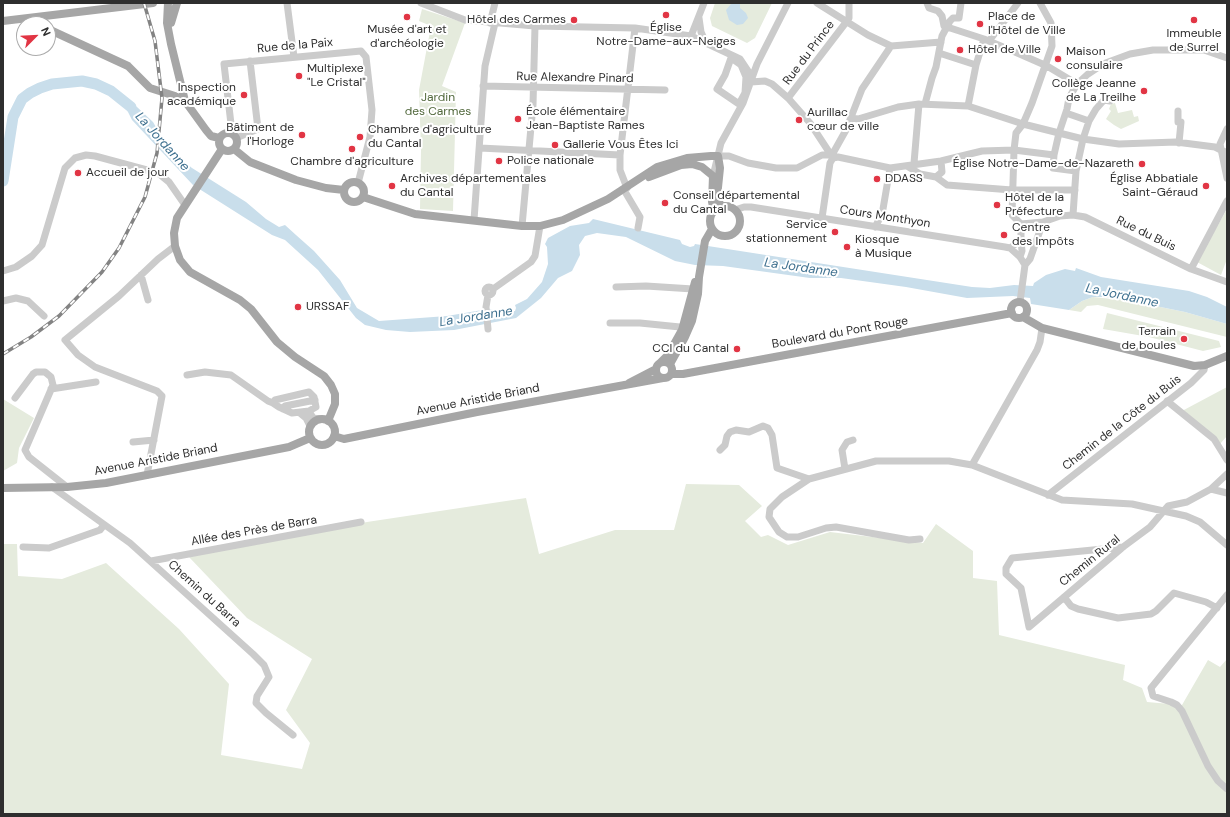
<!DOCTYPE html>
<html>
<head>
<meta charset="utf-8">
<style>
  body { margin:0 }
  #map { position:relative; width:1230px; height:817px; overflow:hidden; background:#fff; font-family:"DM Sans",sans-serif }
  canvas { display:block }
  .frame { position:absolute; inset:0; border:4px solid #2e2e2e; pointer-events:none }
  .north { position:absolute; left:16px; top:16px; width:40px; height:40px; box-sizing:border-box; background:#fff; border:1px solid #ababab; border-radius:50%; rotate:66deg; font-size:11px; font-weight:700; line-height:16px; text-align:center; color:#2e2e2e }
  .north::after { content:''; display:block; margin:auto; width:14px; height:18px; background:#e13544; clip-path:polygon(50% 0,100% 100%,50% 72%,0 100%) }
</style>
</head>
<body>
<div id="map">
<canvas width="1230" height="817"></canvas>
<div class="frame"></div>
<div class="north">N</div>
</div>
<script>
const context = document.querySelector('canvas').getContext('2d');
context.lineJoin = 'round';
function fill(path, color) { context.fillStyle = color; context.fill(path, 'evenodd'); }
const shape = rows => new Path2D(rows.map(r => 'M' + r).join(''));
function trace(path, color, width, dash) { context.strokeStyle = color; context.lineWidth = width; context.lineCap = dash ? 'butt' : 'round'; context.setLineDash(dash || []); context.stroke(path); }
function write(font, color, halo, rows, align = 'center') {
  context.font = font + ' "DM Sans",sans-serif'; context.lineWidth = 4; context.setLineDash([]); context.textBaseline = 'middle'; context.strokeStyle = halo; context.fillStyle = color; for (const [text, x, y, turn = 0] of rows) {
    context.save(); context.translate(x, y); context.rotate((+turn || 0) * Math.PI / 180); context.textAlign = isNaN(turn) ? turn : align; if (halo) context.strokeText(text, 0, 0); context.fillText(text, 0, 0); context.restore();
  }
}
fill(shape([
  [715,3,772,3,755,38,747,43,712,26,710,18],
  [422,9,465,23,442,86,456,92,453,211,420,209,421,150,419,90,431,26,419,21],
  [1115,103,1118,113,1132,110,1134,117,1138,116,1139,121,1121,129,1114,125,1106,119,1111,111,1109,109,1111,104],
  [1227,209,1227,259,1221,275,1197,262],
  [1093,297,1131,301,1185,312,1227,324,1227,337,1098,305,1087,306,1081,312,1069,310,1082,301],
  [1107,313,1219,341,1221,347,1203,351,1149,337,1103,329],
  [1227,387,1227,436,1220,444,1182,411],
  [3,399,34,418,19,448,17,463,3,471],
  [686,484,739,485,762,506,745,521,761,537,768,535,788,545,830,532,923,543,936,524,973,551,973,578,997,581,999,635,1125,665,1123,680,1142,688,1147,702,1182,705,1208,660,1220,667,1227,659,1227,814,3,814,3,544,17,544,18,576,62,579,106,563,179,629,229,684,221,755,302,769,310,743,286,710,312,659,247,618,189,557,367,522,526,498,539,554,615,530,674,530]
]), '#e5ebdd');
fill(shape([
  [740,3,740,8,746,13,748,18,743,24,737,25,729,20,726,10,731,4],
  [121,98,137,107,153,122,163,139,175,154,192,168,246,202,266,219,279,227,285,225,296,235,314,251,340,280,357,308,379,321,447,316,488,309,509,312,515,311,516,308,515,305,527,299,542,282,548,264,547,247,545,244,548,238,570,226,589,223,593,219,680,240,682,244,690,247,694,246,695,244,972,287,990,288,1014,285,1033,286,1034,283,1046,275,1065,269,1075,271,1076,268,1101,277,1189,291,1207,297,1227,307,1227,324,1185,312,1131,301,1103,297,1093,297,1082,301,1069,310,1031,304,1030,298,1013,296,967,298,906,287,841,278,810,278,723,266,695,265,675,261,626,237,597,233,585,236,579,245,580,255,572,271,558,278,541,298,516,318,454,330,410,332,386,330,365,325,356,318,318,270,285,240,272,235,193,185,132,120]
]), '#c9deeb');
trace(shape([
  [3,181,13,117,22,99,30,93,40,88,52,84,82,81,96,84,111,91,131,107]
]), '#c9deeb', 11);
trace(shape([
  [287,3,294,57],
  [421,3,465,20,535,26,635,28,691,36,740,59,748,71,751,82],
  [817,3,868,35,891,46,941,42],
  [927,3,929,8,938,11,942,16,944,26,984,39,1015,52,1047,66,1077,84],
  [1040,3,1051,23,1052,46,1032,103,1023,124,1016,133,1014,150,1012,215,1021,224,1043,222],
  [699,18,701,32,705,41],
  [490,23,495,3],
  [691,36,704,3],
  [989,41,1018,3],
  [939,53,976,65],
  [731,58,741,65,746,77,745,93,739,104,717,89,725,75,731,58],
  [751,82,765,81,772,84,788,98,810,123,833,158],
  [483,86,665,90],
  [788,98,847,21,849,18,849,3],
  [925,104,932,78,936,67,942,36,950,21,953,18,959,18,961,3],
  [968,106,976,65,984,39],
  [1178,111,1178,122,1181,122,1179,143],
  [1066,113,1089,121],
  [852,118,858,119,898,107,919,104,968,106,1023,124,1083,139,1119,144,1176,142,1215,147,1227,153],
  [1227,129,1220,144,1227,178],
  [230,132,231,124,224,64,361,51,366,57,372,110,370,137,358,183],
  [236,138,258,129,250,61],
  [480,148,620,155],
  [832,155,846,130,862,89,891,46],
  [718,156,729,156,748,163,776,168,797,168,822,155,832,155],
  [833,158,838,157,890,168,941,161,982,151,1014,150,1054,155],
  [914,163,919,104],
  [907,166,920,174,936,177,942,172,941,161],
  [1076,171,1053,168,1054,155,1059,133,1067,109,1069,98,1077,84,1088,74,1103,64,1130,54,1153,50,1204,50,1227,58],
  [713,176,721,143,743,103,757,64,788,3],
  [936,177,947,185,1012,190,1075,190],
  [627,188,620,170,620,155,635,28],
  [624,190,640,217,638,228],
  [883,209,890,168],
  [735,210,744,207,751,207,1005,247,1010,248,1020,257,1025,265],
  [1073,215,1076,171,1083,139,1089,121,1096,109,1104,100,1110,101],
  [822,218,830,163,833,158],
  [474,220,485,66,495,23],
  [522,226,533,105,535,26],
  [875,227,880,218],
  [1010,248,1021,240,1021,224],
  [1020,257,1022,251,1021,240],
  [1191,269,1227,201],
  [3,271,16,267,32,256,42,245,65,168,75,158,86,155,95,156,158,173,169,182,185,205],
  [141,275,148,300],
  [616,287,646,286,693,289],
  '485 291a4 4 0 1 1 8 0a4 4 0 1 1-8 0Z',
  [493,289,531,262,535,256,540,226],
  [488,295,486,307,488,329],
  [3,301,16,298,28,301,44,316],
  [1020,302,1025,265,1030,259,1043,222,1060,216,1073,215,1085,217,1191,269,1227,282],
  [610,323,640,323,680,327,682,330],
  [1042,328,1040,342,1037,350,972,465,1062,500,1132,504,1186,516,1200,522,1227,545],
  [187,375,205,372,231,375,268,401,273,403,279,407,292,413,309,411,316,407,314,397,309,392,275,400,273,403],
  [51,389,96,382],
  [15,398,33,374,36,372,45,372,51,377,53,385,25,450,29,457,67,487],
  [1167,401,1214,439,1227,460],
  [283,409,285,406,315,400],
  [309,411,313,418,320,419],
  [300,413,306,418,310,426],
  [133,442,154,440],
  [720,450,725,445,727,436,730,432,736,430,749,432,763,426,768,428,772,435,777,468,809,479,876,461,949,461,972,465],
  [845,469,842,450,847,442,853,440],
  [1227,474,1211,489,1227,493],
  [147,475,162,396,157,391,95,367,78,355,65,340,119,296,158,259,175,246],
  [809,479,782,497,770,509,769,517,779,532,787,537,798,537,826,528,836,527,909,540,920,539],
  [52,487,130,543,253,654,264,665,269,677,257,696,256,703,266,713,293,735],
  [1048,495,1191,383,1204,370,1205,365],
  [23,547,49,548,100,530,104,525],
  [1123,547,1012,558,1006,568,1006,574,1021,588,1029,627,1123,547,1150,527,1168,506,1187,502,1211,489],
  [151,561,361,522],
  [1227,595,1151,688,1153,696,1171,702,1177,705,1182,711,1208,766,1218,781,1227,789],
  [1064,597,1071,606,1078,609,1118,618,1151,614,1156,611,1174,593,1206,602,1217,608]
]), '#cbcbcb', 7);
trace(shape([
  [168,3,167,23,171,44,185,101],
  [3,21,153,3],
  [171,23,177,3],
  [48,29,128,66,150,88,175,96,185,101,206,130,211,136,219,138],
  '219 142a9 9 0 1 1 18 0a9 9 0 1 1-18 0Z',
  [222,149,177,218,174,233,175,246,180,260,190,272,240,300,251,309,277,342,295,357,324,376,331,385,335,394,335,404,328,421],
  [234,149,250,162,296,180,326,188,344,190],
  [649,177,681,165,692,164,702,167,713,176,712,202,714,211],
  '344 192a10 10 0 1 1 20 0a10 10 0 1 1-20 0Z',
  [363,197,415,214,522,226,540,226,563,220,608,199,657,167,687,158,711,156,718,156,720,168,717,197,721,206],
  '710 221a15 15 0 1 1 30 0a15 15 0 1 1-30 0Z',
  '1011 310a8 8 0 1 1 16 0a8 8 0 1 1-16 0Z',
  [1023,317,1042,328,1194,366,1205,365,1227,356],
  '656 370a8 8 0 1 1 16 0a8 8 0 1 1-16 0Z',
  [660,363,668,355,682,330,695,282],
  [670,364,685,337,692,321,698,294,699,277,705,241,712,229],
  [672,374,683,374,1012,313],
  [629,383,656,369],
  '309 432a13 13 0 1 1 26 0a13 13 0 1 1-26 0Z',
  [334,436,344,439,477,412,663,378],
  [3,488,67,487,106,483,289,447,310,438]
]), '#a6a6a6', 8);
const rail = shape([
  [3,354,31,337,59,316,102,272,119,248,145,197,157,153,162,98,155,41,144,3]
]);
trace(rail, '#838383', 3.5);
trace(rail, '#fff', 2, [6]);
for (const [x, y, r, color] of [
  [666,15,4,"#e13544"],
  [407,17,4,"#e13544"],
  [574,20,4,"#e13544"],
  [1194,20,4,"#e13544"],
  [980,24,4,"#e13544"],
  [960,50,4,"#e13544"],
  [1058,59,4,"#e13544"],
  [299,76,4,"#e13544"],
  [1144,91,4,"#e13544"],
  [244,95,4,"#e13544"],
  [518,119,4,"#e13544"],
  [799,120,4,"#e13544"],
  [302,135,4,"#e13544"],
  [360,137,4,"#e13544"],
  [555,145,4,"#e13544"],
  [352,149,4,"#e13544"],
  [499,161,4,"#e13544"],
  [1142,164,4,"#e13544"],
  [78,173,4,"#e13544"],
  [877,179,4,"#e13544"],
  [392,186,4,"#e13544"],
  [1206,186,4,"#e13544"],
  [665,203,4,"#e13544"],
  [997,205,4,"#e13544"],
  [835,232,4,"#e13544"],
  [1004,235,4,"#e13544"],
  [847,247,4,"#e13544"],
  [298,307,4,"#e13544"],
  [1184,339,4,"#e13544"],
  [737,349,4,"#e13544"]
]) { const dot = new Path2D(); dot.arc(x, y, r, 0, 2 * Math.PI); context.fillStyle = color; context.fill(dot); trace(dot, '#fff', 1.5); }
write('12px', '#2e2e2e', '#fff', [
  ["Place de",988,17],
  ["l'Hôtel de Ville",988,31],
  ["Hôtel des Carmes",566,20,"right"],
  ["Église",666,28,"center"],
  ["Notre-Dame-aux-Neiges",666,42,"center"],
  ["Musée d'art et",407,30,"center"],
  ["d'archéologie",407,44,"center"],
  ["Immeuble",1194,34,"center"],
  ["de Surrel",1194,48,"center"],
  ["Hôtel de Ville",968,50],
  ["Maison",1066,52],
  ["consulaire",1066,66],
  ["Multiplexe",307,69],
  ["\"Le Cristal\"",307,83],
  ["Collège Jeanne",1136,84,"right"],
  ["de La Treilhe",1136,98,"right"],
  ["Inspection",236,88,"right"],
  ["académique",236,102,"right"],
  ["École élémentaire",526,112],
  ["Jean-Baptiste Rames",526,126],
  ["Aurillac",807,113],
  ["cœur de ville",807,127],
  ["Bâtiment de",294,128,"right"],
  ["l'Horloge",294,142,"right"],
  ["Chambre d'agriculture",368,130],
  ["du Cantal",368,144],
  ["Gallerie Vous Êtes Ici",563,145],
  ["Police nationale",507,161],
  ["Chambre d'agriculture",352,162,"center"],
  ["Église Notre-Dame-de-Nazareth",1134,164,"right"],
  ["Accueil de jour",86,173],
  ["Archives départementales",400,179],
  ["du Cantal",400,193],
  ["DDASS",885,179],
  ["Église Abbatiale",1198,179,"right"],
  ["Saint-Géraud",1198,193,"right"],
  ["Conseil départemental",673,196],
  ["du Cantal",673,210],
  ["Hôtel de la",1005,198],
  ["Préfecture",1005,212],
  ["Service",827,225,"right"],
  ["stationnement",827,239,"right"],
  ["Centre",1012,228],
  ["des Impôts",1012,242],
  ["Kiosque",855,240],
  ["à Musique",855,254],
  ["URSSAF",306,307],
  ["Terrain",1176,332,"right"],
  ["de boules",1176,346,"right"],
  ["CCI du Cantal",729,349,"right"]
], 'left');
write('12px', '#2e2e2e', '#fff', [
  ["Rue de la Paix",295,46,-5],
  ["Rue du Prince",809,53,-53],
  ["Rue Alexandre Pinard",575,78,1],
  ["Cours Monthyon",885,217,9],
  ["Rue du Buis",1146,234,26],
  ["Boulevard du Pont Rouge",840,333,-10],
  ["Avenue Aristide Briand",478,400,-11],
  ["Chemin de la Côte du Buis",1122,423,-38],
  ["Avenue Aristide Briand",156,460,-11],
  ["Allée des Près de Barra",254,531,-10],
  ["Chemin Rural",1090,561,-39],
  ["Chemin du Barra",204,594,42]
]);
write('12px', '#52693d', '#fff', [
  ["Jardin",438,98],
  ["des Carmes",438,112]
]);
write('italic 13px', '#3e708f', '#fff', [
  ["La Jordanne",162,142,48],
  ["La Jordanne",801,268,8],
  ["La Jordanne",1122,296,12],
  ["La Jordanne",476,317,-9]
]);
</script>
</body>
</html>
